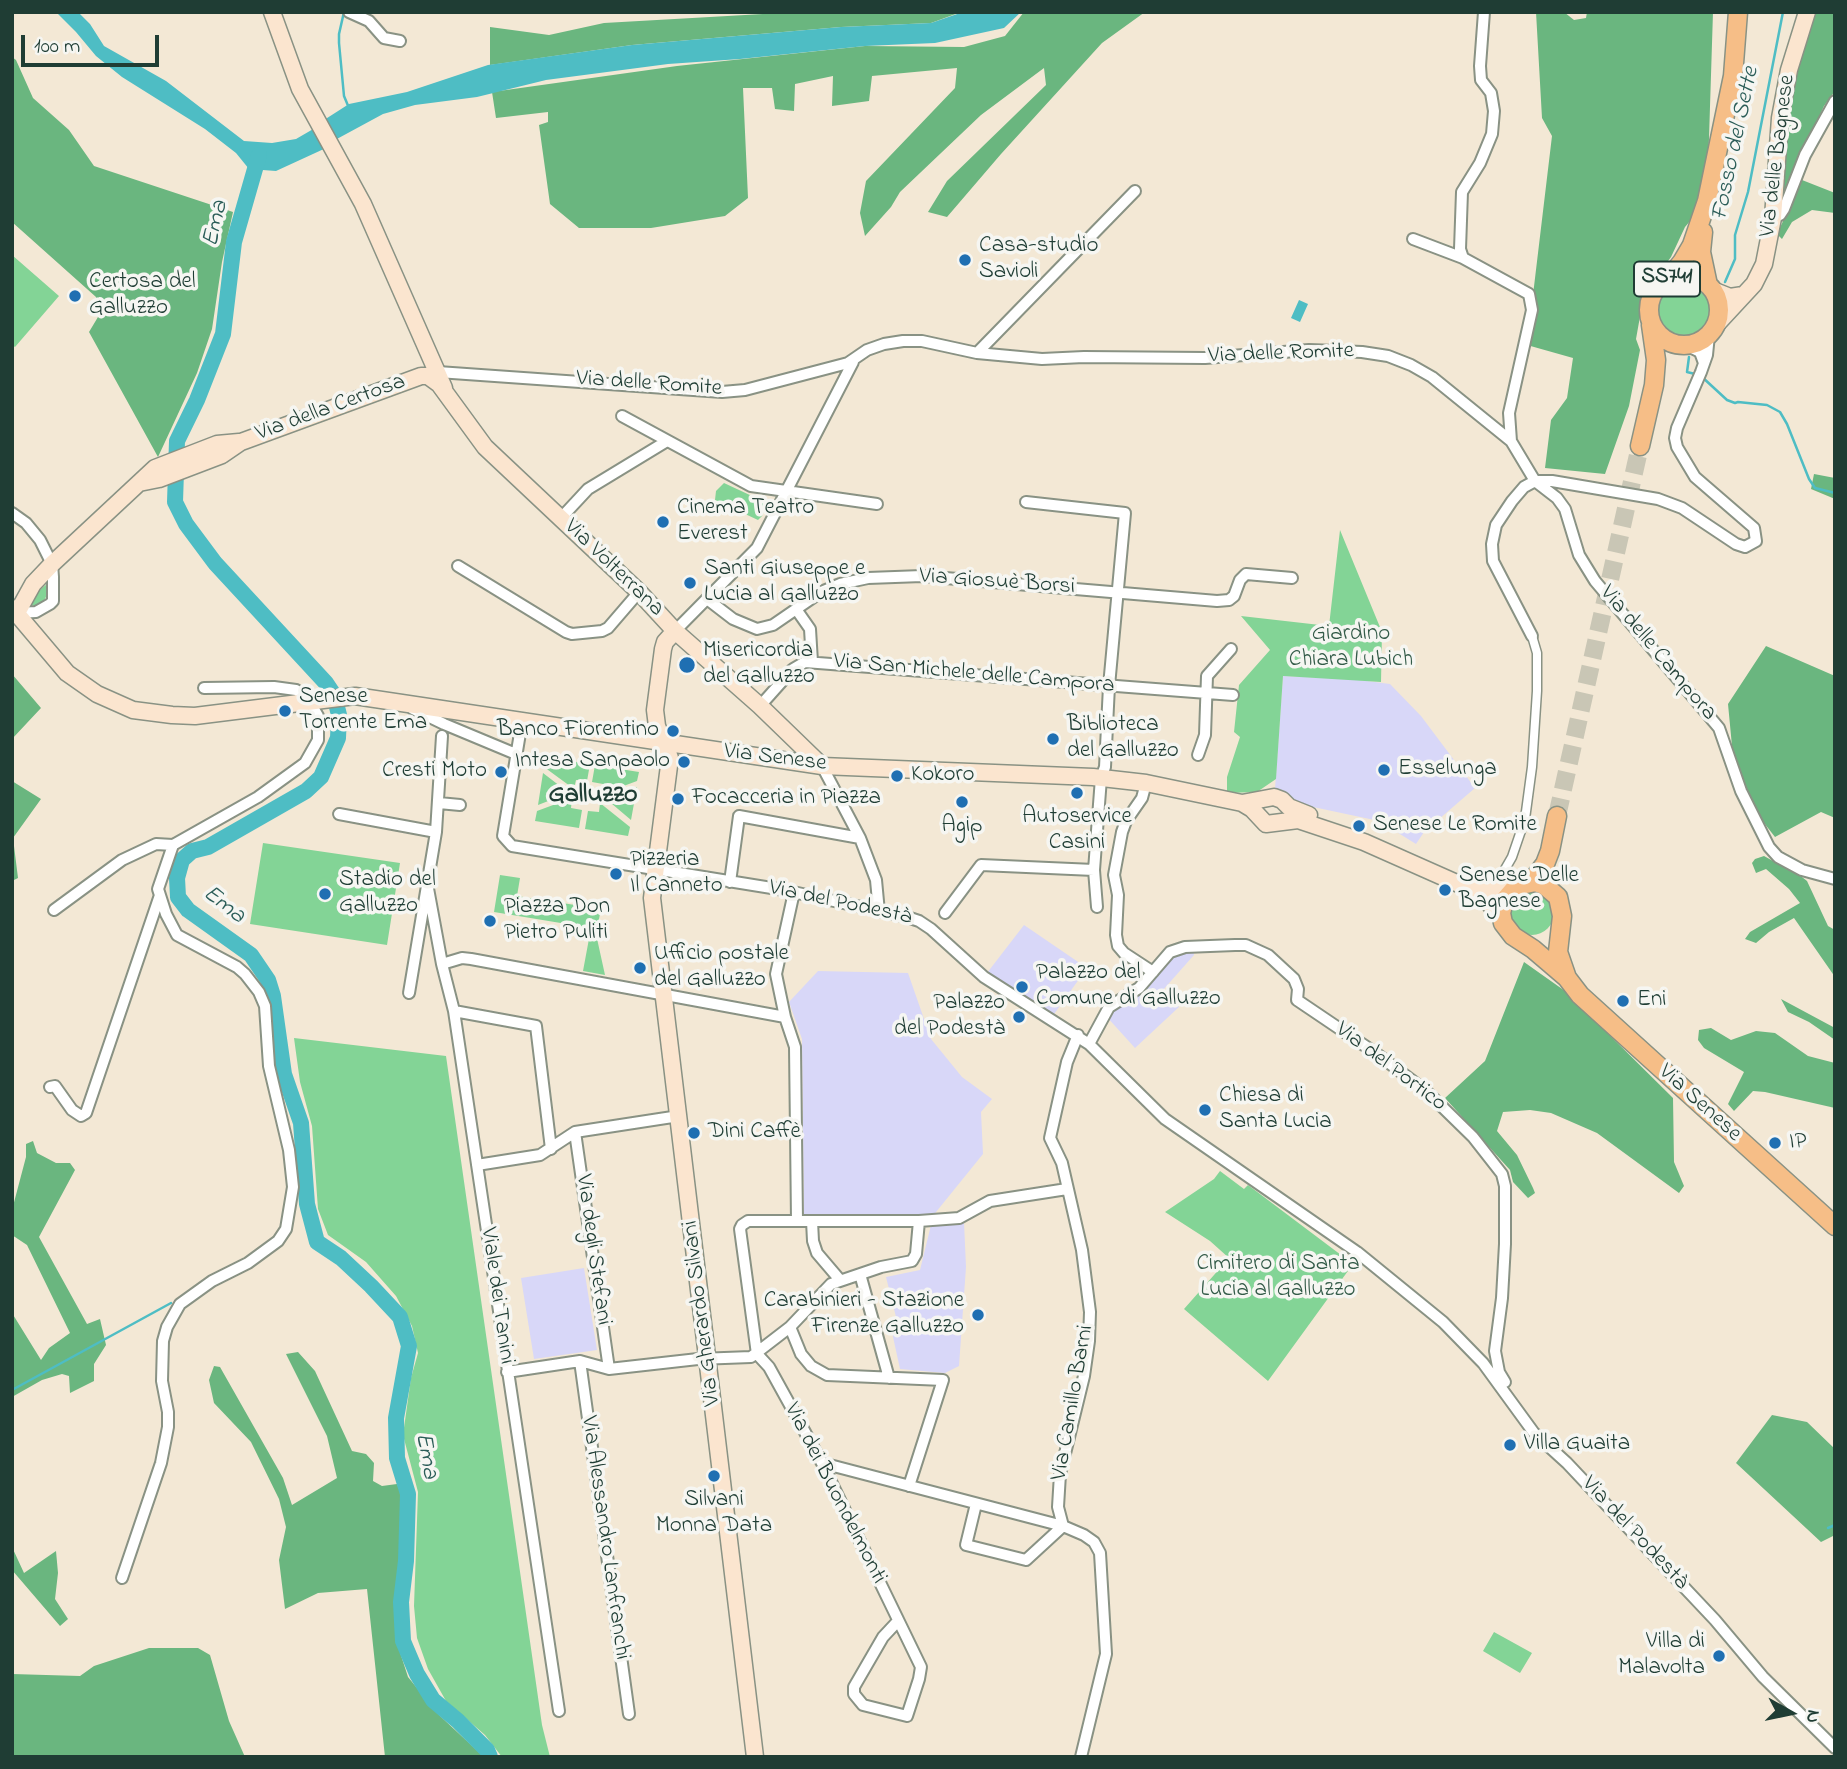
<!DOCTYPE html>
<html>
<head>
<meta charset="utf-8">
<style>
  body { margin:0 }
  #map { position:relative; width:1847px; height:1769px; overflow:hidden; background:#f3e8d5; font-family:"Indie Flower",sans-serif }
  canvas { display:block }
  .frame { position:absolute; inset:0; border:14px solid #1f3d34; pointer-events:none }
  .north { position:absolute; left:1756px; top:1678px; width:70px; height:70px; -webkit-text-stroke:5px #f6f6f2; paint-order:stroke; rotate:99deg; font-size:19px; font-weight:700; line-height:28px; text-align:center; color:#1f3d34 }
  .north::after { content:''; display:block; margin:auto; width:24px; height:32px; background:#1f3d34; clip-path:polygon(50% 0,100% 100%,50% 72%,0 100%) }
  .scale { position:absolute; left:21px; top:35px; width:138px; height:32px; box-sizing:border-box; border:4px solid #1f3d34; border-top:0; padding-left:9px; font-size:21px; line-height:24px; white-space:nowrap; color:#1f3d34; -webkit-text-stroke:5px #f6f6f2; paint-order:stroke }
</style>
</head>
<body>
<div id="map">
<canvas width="1847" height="1769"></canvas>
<div class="frame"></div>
<div class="north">N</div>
<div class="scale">100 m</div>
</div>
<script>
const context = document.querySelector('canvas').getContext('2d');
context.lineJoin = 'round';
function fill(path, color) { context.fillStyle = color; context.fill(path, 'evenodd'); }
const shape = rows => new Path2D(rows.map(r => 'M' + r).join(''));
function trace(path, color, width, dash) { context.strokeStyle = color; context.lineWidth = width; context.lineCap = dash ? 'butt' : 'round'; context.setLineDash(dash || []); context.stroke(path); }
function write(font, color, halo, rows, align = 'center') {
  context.font = font + ' "Indie Flower",sans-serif'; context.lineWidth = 7; context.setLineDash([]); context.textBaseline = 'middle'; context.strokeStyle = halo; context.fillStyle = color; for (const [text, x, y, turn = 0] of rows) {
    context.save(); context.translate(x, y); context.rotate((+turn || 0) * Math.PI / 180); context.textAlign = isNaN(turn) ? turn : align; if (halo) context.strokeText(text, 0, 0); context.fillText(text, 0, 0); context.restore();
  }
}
fill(shape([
  [1283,676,1352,679,1390,684,1421,716,1475,788,1424,832,1416,844,1379,821,1299,804,1275,789],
  [1024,925,1087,968,1052,1017,987,973],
  [1193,948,1194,955,1163,990,1179,1007,1135,1048,1106,1016,1167,959],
  [818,971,908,973,931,1039,962,1077,992,1099,981,1112,983,1154,932,1217,804,1216,802,1039,789,1002],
  [964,1222,966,1267,959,1366,945,1373,900,1369,890,1323,896,1317,886,1277,920,1270,931,1225],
  [584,1268,597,1350,534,1359,521,1278]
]), '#d8d7f8');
fill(shape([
  [12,255,59,296,15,347,12,345],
  '1654 310a30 30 0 1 1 60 0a30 30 0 1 1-60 0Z',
  [724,483,767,503,762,516,758,520,715,500,716,491],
  [1340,530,1382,632,1381,682,1283,676,1276,779,1257,792,1227,793,1227,777,1240,737,1234,732,1239,685,1270,650,1241,616,1329,626],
  [47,584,48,592,45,599,42,603,33,606,31,604,35,594],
  [546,757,590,764,587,781,576,780,574,789,544,767],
  [595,765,639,772,637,781,602,794,603,784,592,782],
  [543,773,569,793,538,805],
  [637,787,631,820,605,798],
  [572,798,571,808,582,810,579,828,535,821,537,811],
  [600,803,630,827,628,836,585,829,588,811,599,812],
  [263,843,400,863,387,945,250,924],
  [500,875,520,878,517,896,601,909,596,934,605,975,583,971,591,928,494,912],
  '1510 913a22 22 0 1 1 44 0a22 22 0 1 1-44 0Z',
  [294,1038,446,1056,542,1725,550,1757,502,1757,485,1735,446,1701,428,1669,417,1638,414,1606,418,1492,403,1435,411,1378,418,1353,412,1326,396,1296,366,1262,328,1235,318,1209,312,1126,300,1082],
  [1220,1171,1244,1189,1248,1185,1353,1264,1268,1381,1184,1309,1229,1258,1210,1241,1165,1212,1214,1179],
  [1494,1632,1532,1653,1520,1673,1483,1651]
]), '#83d496');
fill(shape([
  [798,12,961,12,931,23,841,27,632,45,490,65,490,27,549,35,604,23],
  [1024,12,1145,12,1102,43,1001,154,947,217,928,212,947,181,1046,85,1044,68,981,115,900,192,891,207,865,236,860,213,866,181,955,88,957,68,872,76,869,101,832,106,833,76,795,84,794,111,775,109,772,88,743,88,748,198,725,216,651,228,579,228,550,204,539,125,548,122,548,112,496,118,492,92,677,66,865,46,964,47,1005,36],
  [1536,12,1564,12,1574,20,1586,18,1587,12,1713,12,1707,201,1685,227,1671,257,1644,294,1636,339,1640,350,1629,406,1605,474,1545,468,1551,420,1567,398,1573,358,1527,345,1552,136,1542,118],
  [1813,12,1835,12,1835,91,1824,106,1794,171,1802,180,1835,193,1835,213,1812,210,1792,222,1782,239,1777,234,1784,219,1778,199,1790,94],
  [12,57,16,60,33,98,69,130,94,166,233,212,222,262,212,329,197,373,158,457,89,332,98,317,96,297,12,222],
  [1814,474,1835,478,1835,499,1811,489],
  [1766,646,1835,676,1835,818,1821,812,1775,837,1750,805,1732,746,1728,704],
  [12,674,41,708,12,739],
  [12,781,41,799,13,838,18,878,12,881],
  [1764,856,1802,877,1807,881,1828,926,1835,930,1835,977,1794,918,1769,932,1756,943,1745,939,1750,932,1800,903,1789,889,1766,869,1756,873,1752,863,1755,859],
  [1524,962,1565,991,1673,1098,1674,1162,1684,1186,1679,1193,1597,1133,1551,1113,1530,1110,1503,1112,1497,1131,1517,1155,1533,1188,1535,1193,1528,1198,1513,1182,1510,1170,1445,1098,1485,1061],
  [1781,999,1835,1028,1835,1040,1809,1022,1788,1012],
  [1711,1028,1731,1040,1756,1031,1775,1033,1808,1056,1835,1063,1835,1108,1765,1092,1753,1091,1734,1111,1728,1104,1744,1072,1704,1048,1698,1040,1699,1030],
  [33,1141,37,1153,56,1163,70,1163,75,1170,39,1237,87,1324,100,1319,106,1345,94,1364,94,1381,70,1393,69,1376,62,1374,42,1380,12,1397,12,1313,41,1360,49,1348,70,1333,27,1245,12,1235,12,1210,26,1157,26,1144],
  [298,1352,315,1371,352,1451,366,1454,374,1463,373,1481,382,1486,397,1484,403,1499,398,1572,398,1646,408,1677,439,1715,484,1757,385,1757,367,1589,318,1593,285,1609,279,1560,286,1527,279,1499,251,1442,214,1403,209,1380,214,1366,220,1367,283,1478,292,1505,337,1478,327,1436,286,1354],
  [1772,1415,1807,1422,1835,1449,1835,1535,1821,1542,1736,1463],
  [12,1547,24,1573,56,1551,58,1573,55,1599,68,1619,60,1626,12,1570],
  [149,1648,198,1648,210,1655,229,1721,245,1757,12,1757,12,1674,80,1676,94,1666]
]), '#6ab67f');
fill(shape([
  [56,12,78,12,90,24,104,46,166,81,244,141,272,143,296,139,315,128,326,148,276,171,249,169,236,153,205,129,122,77,96,56,76,32],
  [963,12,1021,12,1004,28,935,43,865,46,740,59,668,64,546,80,477,97,415,105,383,114,335,140,324,120,349,104,407,92,488,65,632,45,841,27,931,23],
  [1299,300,1308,304,1300,322,1291,318]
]), '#4ebdc4');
trace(shape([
  [344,12,339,34,339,43,344,96,349,108],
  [1725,282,1735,259,1735,235,1748,192,1783,12],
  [1689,357,1687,372,1695,374],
  [1701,376,1727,400,1735,403,1738,402,1767,405,1780,412,1787,424,1809,479,1815,488,1835,493],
  [12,1390,171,1303],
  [1828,1528,1835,1525]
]), '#4ebdc4', 2.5);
trace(shape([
  [259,155,234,242,223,334,197,400,177,441,175,502,186,524,215,563,326,683,334,695,339,715,338,738,321,777,306,791,208,847,192,851,182,860,177,878,178,897,188,910,251,955,268,980,273,996,284,1074,301,1123,307,1204,317,1242,341,1258,371,1286,400,1317,409,1346,396,1418,397,1458,408,1494,406,1561,401,1602,403,1641,417,1674,433,1700,458,1721,487,1750,490,1757]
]), '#4ebdc4', 16);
trace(shape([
  [1557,816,1640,446]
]), '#c9c6b5', 18, [18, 9]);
const pedestrian = shape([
  [1493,890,1512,857,1525,819,1532,767,1537,691,1537,653,1532,636]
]);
const minor = shape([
  [349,12,369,21,384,38,400,41],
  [1484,12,1480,66,1481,80,1491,93,1494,111,1492,134,1480,163,1462,192,1460,249,1463,258,1529,294,1532,310,1509,413,1511,441],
  [1773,218,1780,215,1784,209,1805,155,1835,101],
  [1413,239,1463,258],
  [1688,346,1700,352,1704,363],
  [977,353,1135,191],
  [438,372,722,392,745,390,848,363,867,350,884,344,903,341,922,341,977,353,1042,359,1084,357,1205,358,1309,350,1362,352,1388,356,1411,365,1432,377,1511,441,1535,481,1557,498,1565,509,1579,555,1595,581,1719,728,1741,791,1769,847,1778,857,1802,870,1835,879],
  [622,416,751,486,877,504],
  [1026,502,1125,513,1109,686,1105,767,1101,778,1094,870,1097,907],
  [12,513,26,523,40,540,52,564,53,577,53,601,50,604,36,612,17,613],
  [561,518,588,489,667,441],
  [458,566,566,632,572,634,602,631,608,628,639,592],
  [707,599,733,619,757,629,773,625,821,592,840,584,868,578,922,576,1217,601,1229,600,1234,596,1240,580,1246,574,1292,578],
  [796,609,810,629,812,662],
  [675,631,757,548,853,362],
  [1532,636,1493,561,1492,544,1496,525,1512,501,1524,487,1535,481,1552,481,1658,499,1682,508,1736,544,1745,547,1756,541,1754,528,1695,477,1677,447,1675,438,1677,428,1701,372,1707,355,1709,335],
  [760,706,793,669,805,662,1233,695],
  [413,709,444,724,516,754],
  [522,721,503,836,512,846,784,890,907,917,919,921,931,929,984,977,1089,1044,1165,1119,1357,1252,1443,1322,1483,1363,1534,1433,1567,1463,1715,1620,1763,1677,1835,1748],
  [1198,755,1205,735,1207,676,1231,649],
  [822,766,860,838,876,880,879,912],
  [1146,783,1142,798,1126,821,1122,832,1114,875,1118,895,1116,935,1118,946,1124,953,1153,972],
  [439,803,460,805],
  [339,814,436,832],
  [730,882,739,816,860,838],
  [427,883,442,964,454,1011,559,1711],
  [794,892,776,974,785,1017,795,1047,797,1221],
  [54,910,122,860,156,844,173,845],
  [945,913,981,865,1094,870],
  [442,964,462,958,471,959,785,1017],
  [409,993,436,832,442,736],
  [454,1011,536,1026,551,1149],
  [1089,1044,1109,1007,1139,988,1170,952,1185,947,1235,945,1246,945,1268,955,1294,979,1298,989,1297,1000,1377,1054,1426,1091,1473,1137,1502,1174,1505,1186,1505,1244,1502,1298,1495,1351,1499,1372,1505,1382],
  [50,1087,55,1086,72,1110,81,1116,86,1113,160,895],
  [575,1132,609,1369],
  [477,1165,540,1155,575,1132,679,1116],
  [812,1221,813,1241,817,1253,840,1280],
  [860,1274,889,1378],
  [790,1327,801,1354,811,1366,827,1375,943,1380,909,1486],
  [580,1361,629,1714],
  [507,1372,580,1361,609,1369,698,1359,751,1357,790,1327,831,1284,881,1267,912,1261,916,1254,919,1221],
  [822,1463,1063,1526,1084,1535,1094,1542,1100,1553,1106,1654,1081,1757],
  [976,1504,966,1545,1026,1560,1063,1526],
  [1063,1526,1058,1507,1060,1474,1084,1376,1089,1341,1090,1312,1082,1250,1062,1163,1050,1138,1067,1062,1078,1035],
  [122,1578,161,1463,168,1427,168,1412,162,1381,163,1341,167,1327,180,1304,212,1281,248,1263,278,1241,286,1229,293,1187,289,1150,269,1066,265,1006,259,992,245,974,237,967,177,935,166,914,158,889,173,845,258,797,305,763,318,740,318,716,307,697,296,690,274,687,204,688],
  [897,1622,883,1637,854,1687,854,1694,863,1705,907,1716,919,1679,921,1667,822,1463,769,1367,757,1354,740,1229,742,1225,748,1221,919,1221,959,1218,990,1201,1067,1189]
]);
const secondary = shape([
  [272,12,300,89,363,204,444,388],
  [1715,291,1730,297,1743,295],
  [1716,325,1754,284,1764,264,1773,218,1780,118,1789,70,1807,12],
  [421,376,428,376,439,384,485,447,639,592,675,631,760,706,822,766],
  [139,483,159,479,222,455,241,442,421,376],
  [12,608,67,673,97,694,133,710,172,715,195,716,355,696,822,766,1093,777,1146,783,1242,803,1252,809,1266,824,1298,820,1364,842,1461,885,1488,902,1501,918],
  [17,613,33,584,52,564,155,468,217,444,239,442],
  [675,631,665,642,663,649,655,710,657,726,670,758,652,898,755,1757],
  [1242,803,1274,797,1282,800,1289,807,1309,815],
  [1469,886,1512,890]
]);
const primary = shape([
  [1703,232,1701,252,1708,285],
  '1649 310a35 35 0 1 1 70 0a35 35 0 1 1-70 0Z',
  [1669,278,1682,262,1692,245,1707,201,1733,76,1738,12],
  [1640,446,1654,385,1656,360,1651,325],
  [1522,884,1535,877,1545,864,1550,851,1557,816],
  [1567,978,1533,949,1513,936,1503,923,1501,913,1504,901,1517,886,1535,882,1544,885,1558,897,1562,916,1558,952,1567,978,1580,995,1835,1226]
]);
trace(pedestrian, '#899284', 11);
trace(minor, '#899284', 14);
trace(secondary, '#899284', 19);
trace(primary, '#899284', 21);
trace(pedestrian, '#fff', 8);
trace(minor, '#fff', 10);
trace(secondary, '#fbe5cf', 16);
trace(primary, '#f6be87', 18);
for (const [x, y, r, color] of [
  [965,260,7,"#1f6fb2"],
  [75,296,7,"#1f6fb2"],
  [663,522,7,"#1f6fb2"],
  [690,583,7,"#1f6fb2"],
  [687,665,9,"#1f6fb2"],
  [285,711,7,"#1f6fb2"],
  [673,731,7,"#1f6fb2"],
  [1053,739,7,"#1f6fb2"],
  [684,762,7,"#1f6fb2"],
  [1384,770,7,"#1f6fb2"],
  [501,772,7,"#1f6fb2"],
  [897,776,7,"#1f6fb2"],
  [1077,793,7,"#1f6fb2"],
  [678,799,7,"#1f6fb2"],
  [962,802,7,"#1f6fb2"],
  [1359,826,7,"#1f6fb2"],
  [616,874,7,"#1f6fb2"],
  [1445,890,7,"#1f6fb2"],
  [325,894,7,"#1f6fb2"],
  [490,921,7,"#1f6fb2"],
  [640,968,7,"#1f6fb2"],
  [1022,987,7,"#1f6fb2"],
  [1623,1001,7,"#1f6fb2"],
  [1019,1017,7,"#1f6fb2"],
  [1205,1110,7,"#1f6fb2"],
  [694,1133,7,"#1f6fb2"],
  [1775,1143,7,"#1f6fb2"],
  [978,1315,7,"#1f6fb2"],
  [1510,1445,7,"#1f6fb2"],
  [714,1476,7,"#1f6fb2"],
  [1719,1656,7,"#1f6fb2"]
]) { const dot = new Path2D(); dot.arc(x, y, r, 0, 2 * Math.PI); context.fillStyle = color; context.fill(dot); trace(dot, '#f6f6f2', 2.5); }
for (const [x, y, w] of [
  [1667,279,66]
]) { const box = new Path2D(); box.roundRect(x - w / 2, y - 17.5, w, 35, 5); context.fillStyle = '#f6f6f2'; context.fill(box); trace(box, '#1f3d34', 2); }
write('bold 21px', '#1f3d34', null, [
  ["SS741",1667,279]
]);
write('23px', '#1f3d34', '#f6f6f2', [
  ["Via delle Bagnese",1779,156,-83],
  ["Via delle Romite",1281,355,-2],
  ["Via delle Romite",649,385,4],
  ["Via della Certosa",331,409,-20],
  ["Via Volterrana",613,569,44],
  ["Via Giosuè Borsi",997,583,4],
  ["Via delle Campora",1657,654,50],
  ["Via San Michele delle Campora",974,675,5],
  ["Via Senese",775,759,7],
  ["Via del Podestà",840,904,12],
  ["Via del Portico",1390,1068,37],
  ["Via Senese",1699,1104,42],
  ["Via degli Stefani",592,1250,82],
  ["Viale dei Tanini",496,1296,82],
  ["Via Gherardo Silvani",703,1313,-97],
  ["Via Camillo Barni",1074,1403,-80],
  ["Via dei Buondelmonti",834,1494,63],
  ["Via del Podestà",1634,1534,47],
  ["Via Alessandro Lanfranchi",604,1538,82]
]);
write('23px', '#1f3d34', '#f6f6f2', [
  ["Casa-studio",979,247],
  ["Savioli",979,273],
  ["Certosa del",89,283],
  ["Galluzzo",89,309],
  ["Cinema Teatro",677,509],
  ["Everest",677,535],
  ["Santi Giuseppe e",704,570],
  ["Lucia al Galluzzo",704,596],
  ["Misericordia",703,652],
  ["del Galluzzo",703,678],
  ["Senese",299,698],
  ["Torrente Ema",299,724],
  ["Biblioteca",1067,726],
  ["del Galluzzo",1067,752],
  ["Banco Fiorentino",659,731,"right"],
  ["Intesa Sanpaolo",670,762,"right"],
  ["Esselunga",1398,770],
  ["Cresti Moto",487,772,"right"],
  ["Kokoro",911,776],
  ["Focacceria in Piazza",692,799],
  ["Autoservice",1077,818,"center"],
  ["Casini",1077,844,"center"],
  ["Senese Le Romite",1373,826],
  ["Agip",962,827,"center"],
  ["Pizzeria",630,861],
  ["Il Canneto",630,887],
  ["Senese Delle",1459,877],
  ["Bagnese",1459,903],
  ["Stadio del",339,881],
  ["Galluzzo",339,907],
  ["Piazza Don",504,908],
  ["Pietro Puliti",504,934],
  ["Ufficio postale",654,955],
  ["del Galluzzo",654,981],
  ["Palazzo del",1036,974],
  ["Comune di Galluzzo",1036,1000],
  ["Eni",1637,1001],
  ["Palazzo",1005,1004,"right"],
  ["del Podestà",1005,1030,"right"],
  ["Chiesa di",1219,1097],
  ["Santa Lucia",1219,1123],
  ["Dini Caffè",708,1133],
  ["IP",1789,1143],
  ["Carabinieri - Stazione",964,1302,"right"],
  ["Firenze Galluzzo",964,1328,"right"],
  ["Villa Guaita",1524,1445],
  ["Silvani",714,1501,"center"],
  ["Monna Data",714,1527,"center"],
  ["Villa di",1705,1643,"right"],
  ["Malavolta",1705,1669,"right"]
], 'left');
write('23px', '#335b48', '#f6f6f2', [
  ["Giardino",1351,635],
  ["Chiara Lubich",1351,661],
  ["Cimitero di Santa",1278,1265],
  ["Lucia al Galluzzo",1278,1291]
]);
write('italic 24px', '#2b5d58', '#f6f6f2', [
  ["Fosso del Sette",1737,144,-78],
  ["Ema",217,224,-77],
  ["Ema",223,906,38],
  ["Ema",425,1456,80]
]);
write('bold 26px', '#1f3d34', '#f6f6f2', [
  ["Galluzzo",593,797]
]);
</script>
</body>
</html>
